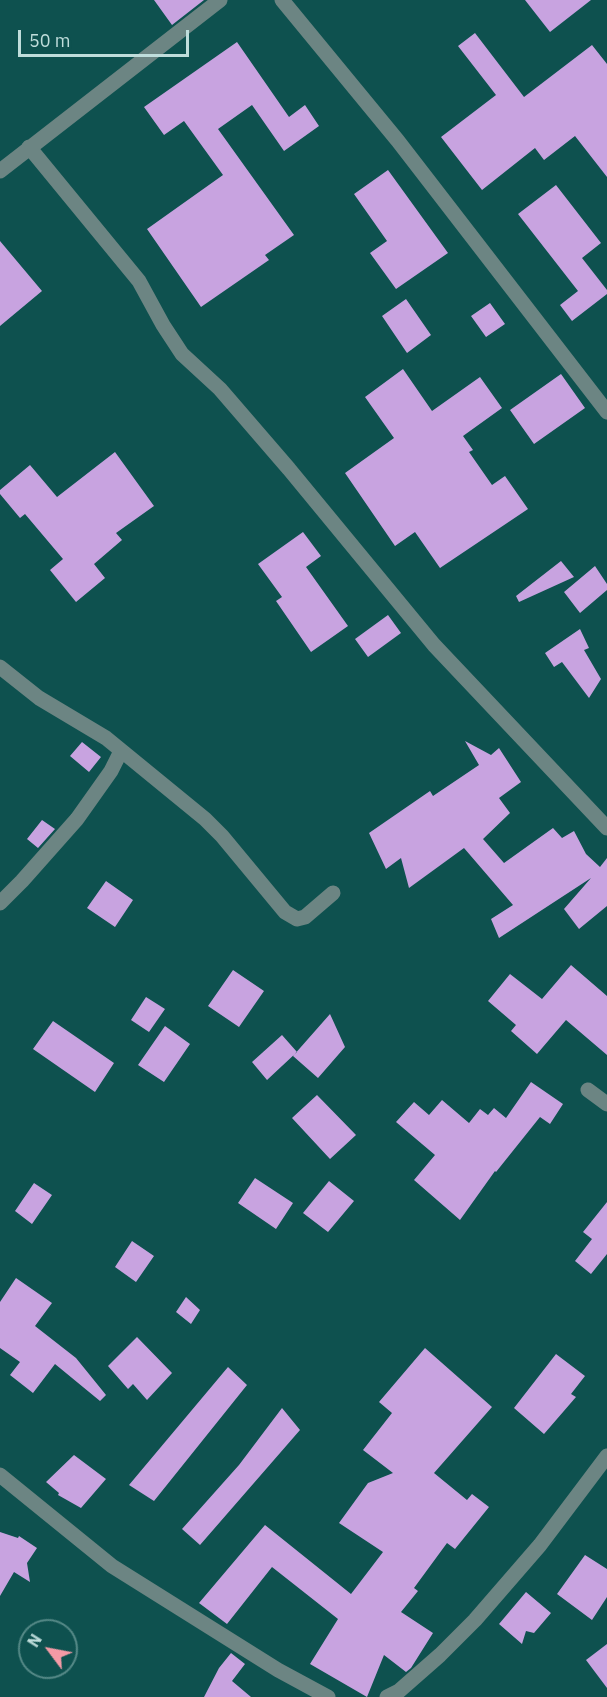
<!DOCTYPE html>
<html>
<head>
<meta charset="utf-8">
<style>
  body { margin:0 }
  #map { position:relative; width:607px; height:1697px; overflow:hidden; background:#0e514f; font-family:"IBM Plex Sans",sans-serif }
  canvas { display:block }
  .north { position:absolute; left:18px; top:1619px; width:60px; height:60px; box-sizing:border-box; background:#0e514f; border:2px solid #558987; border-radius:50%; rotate:302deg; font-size:16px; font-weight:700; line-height:24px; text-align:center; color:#bfdddb }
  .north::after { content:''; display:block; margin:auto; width:21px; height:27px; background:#f49aa6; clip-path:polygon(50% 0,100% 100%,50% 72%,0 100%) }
  .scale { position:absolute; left:18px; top:30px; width:171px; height:27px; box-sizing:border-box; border:3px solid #bfdddb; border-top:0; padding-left:8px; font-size:18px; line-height:21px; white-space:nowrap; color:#bfdddb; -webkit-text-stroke:4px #0e514f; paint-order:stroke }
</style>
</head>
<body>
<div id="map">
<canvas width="607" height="1697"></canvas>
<div class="north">N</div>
<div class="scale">50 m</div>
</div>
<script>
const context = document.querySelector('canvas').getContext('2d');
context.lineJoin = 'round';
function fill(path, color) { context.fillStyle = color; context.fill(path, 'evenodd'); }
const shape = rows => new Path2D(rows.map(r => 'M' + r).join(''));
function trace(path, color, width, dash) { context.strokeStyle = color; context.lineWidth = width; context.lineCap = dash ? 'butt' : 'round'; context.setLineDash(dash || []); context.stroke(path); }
fill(shape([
  [154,0,204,0,172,25],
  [525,0,591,0,550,32],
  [475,33,524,97,592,45,607,64,607,177,575,136,544,160,535,148,482,190,441,137,496,95,458,46],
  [237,42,289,117,305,105,319,126,284,151,252,105,218,129,294,235,265,255,269,260,201,307,147,229,223,175,184,121,164,135,144,107],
  [388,170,448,253,396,289,370,253,387,241,354,194],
  [556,185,601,243,582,258,607,290,607,294,572,321,560,305,578,291,518,214],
  [0,241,42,291,0,326],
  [406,299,431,335,407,353,382,316],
  [490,303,505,324,486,337,471,316],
  [403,369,432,411,480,377,502,408,463,436,473,450,469,452,492,485,505,476,528,509,440,568,415,532,395,546,345,473,394,438,365,397],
  [561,374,585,408,534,444,510,410],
  [115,452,154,506,116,533,122,540,94,564,105,578,76,602,50,570,63,559,25,514,20,518,0,494,0,490,30,465,57,497],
  [303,532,321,556,306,567,348,626,311,652,276,601,282,597,258,564],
  [561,561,574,577,519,602,516,596],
  [595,566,607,584,607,590,580,613,564,592],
  [388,615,401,633,368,657,355,639],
  [580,629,589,648,584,650,601,679,589,698,562,662,554,667,545,653],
  [465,741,491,755,499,748,521,782,499,798,510,813,483,839,504,863,553,828,562,838,574,831,586,854,600,867,607,858,607,906,579,929,564,909,591,878,499,938,491,919,513,905,464,848,409,888,401,858,386,869,369,833,430,791,433,796,479,765],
  [82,742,101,757,89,772,70,756],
  [42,820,55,829,38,848,27,839],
  [106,881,133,900,115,927,87,908],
  [571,965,607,996,607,1055,566,1020,537,1054,511,1031,516,1025,488,1001,510,974,542,999],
  [233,970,264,991,239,1027,208,1006],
  [146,997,165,1009,149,1032,131,1020],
  [330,1014,345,1047,318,1078,293,1056],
  [53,1021,114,1063,95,1092,33,1049],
  [165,1026,190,1044,164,1082,138,1065],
  [282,1035,297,1052,267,1080,252,1062],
  [531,1082,563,1104,550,1124,540,1117,496,1172,495,1171,460,1220,414,1180,435,1155,396,1122,414,1102,429,1115,442,1100,469,1123,480,1109,488,1115,494,1108,506,1118],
  [317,1095,356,1135,330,1159,292,1118],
  [255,1178,293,1203,276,1229,238,1203],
  [329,1181,354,1201,328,1232,303,1213],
  [34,1183,52,1195,32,1224,15,1211],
  [607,1202,607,1254,591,1274,575,1261,592,1239,583,1232],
  [132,1241,154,1256,136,1282,115,1267],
  [16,1278,52,1303,35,1326,76,1358,106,1395,100,1401,55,1364,33,1393,10,1375,20,1362,0,1348,0,1302],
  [186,1297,200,1310,191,1324,176,1312],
  [137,1337,172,1373,147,1400,133,1384,128,1389,108,1366],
  [425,1348,492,1407,434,1473,467,1500,472,1494,489,1507,455,1549,447,1543,414,1588,418,1591,401,1612,433,1633,411,1668,406,1672,384,1655,367,1697,310,1664,338,1619,272,1567,227,1624,199,1603,265,1525,351,1594,383,1552,339,1523,368,1483,393,1473,363,1450,392,1413,379,1402],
  [556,1354,585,1376,571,1394,576,1397,544,1434,514,1408],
  [228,1367,247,1385,154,1501,129,1485],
  [282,1408,300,1430,200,1545,182,1529,239,1465],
  [74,1455,106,1479,81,1508,58,1495,59,1493,46,1482],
  [0,1532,18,1538,19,1536,37,1548,27,1563,30,1582,14,1572,0,1596],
  [585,1555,607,1569,607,1597,592,1620,557,1594],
  [526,1592,551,1613,534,1633,526,1631,522,1644,499,1624],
  [607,1644,607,1688,586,1660],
  [231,1653,245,1664,232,1681,251,1697,204,1697,219,1668]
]), '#c8a3e0');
trace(shape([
  [282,0,398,141,607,412],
  [29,147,139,281,163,325,182,354,220,389,289,469,434,645,607,828],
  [0,171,220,0],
  [0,667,39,698,106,738,205,819,222,836,285,912,297,919,305,917,333,893],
  [0,903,22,881,77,819,111,771,121,751],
  [588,1090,607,1104],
  [0,1475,112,1566,278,1670,328,1697],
  [387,1697,399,1691,440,1655,475,1620,540,1545,607,1456]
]), '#6c8583', 15);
</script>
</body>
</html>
